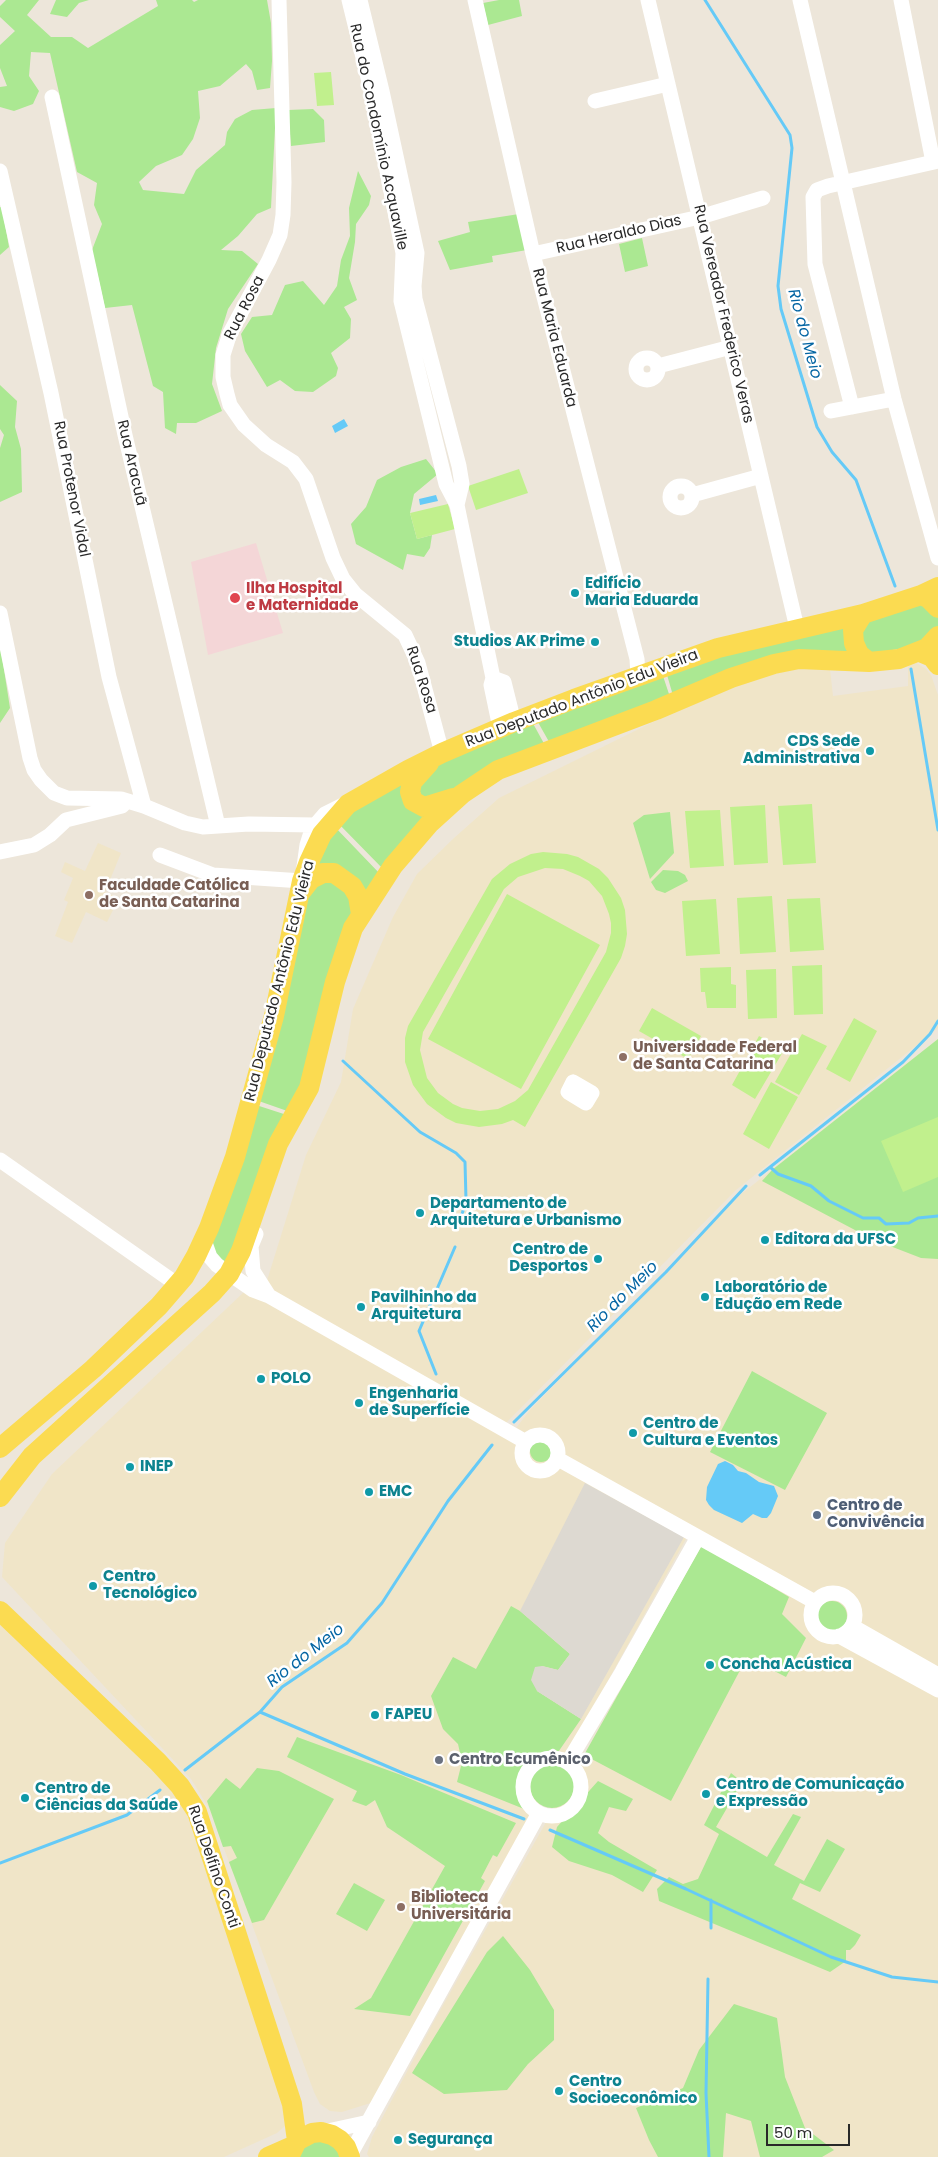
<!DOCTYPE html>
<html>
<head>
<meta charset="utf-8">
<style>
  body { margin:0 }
  #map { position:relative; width:938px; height:2157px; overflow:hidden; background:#ede6da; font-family:Poppins,sans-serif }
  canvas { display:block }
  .scale { position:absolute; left:766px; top:2124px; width:84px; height:22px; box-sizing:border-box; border:2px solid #292929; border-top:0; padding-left:6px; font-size:15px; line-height:18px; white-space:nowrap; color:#292929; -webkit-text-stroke:4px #fff; paint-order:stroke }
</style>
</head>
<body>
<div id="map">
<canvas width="938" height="2157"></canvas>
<div class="scale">50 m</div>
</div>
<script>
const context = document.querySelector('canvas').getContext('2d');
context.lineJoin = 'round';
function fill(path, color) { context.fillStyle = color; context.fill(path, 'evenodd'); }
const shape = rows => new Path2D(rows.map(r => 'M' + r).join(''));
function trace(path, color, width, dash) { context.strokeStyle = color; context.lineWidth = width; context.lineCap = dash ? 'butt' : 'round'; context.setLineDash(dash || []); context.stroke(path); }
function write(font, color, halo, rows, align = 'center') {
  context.font = font + ' Poppins,sans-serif'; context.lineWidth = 5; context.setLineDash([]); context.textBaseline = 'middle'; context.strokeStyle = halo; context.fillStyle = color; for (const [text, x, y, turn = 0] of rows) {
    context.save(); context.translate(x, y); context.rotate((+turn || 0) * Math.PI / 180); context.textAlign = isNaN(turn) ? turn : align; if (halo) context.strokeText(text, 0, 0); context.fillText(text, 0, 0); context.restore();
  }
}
fill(shape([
  [915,662,926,669,931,675,938,695,938,1028,736,1190,504,1425,265,1287,306,1155,341,1082,353,1009,393,917,417,874,454,838,499,798,720,689,792,669,809,667,830,669,833,696,908,686,908,664],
  [98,843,121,853,105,892,119,898,107,922,86,912,72,943,55,936,68,902,64,900,73,878,61,872,65,862,85,871],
  [938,1039,938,1668,516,1428,530,1410,740,1195],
  [245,1291,687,1537,377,2101,342,2112,330,2111,320,2104,314,2092,209,1808,191,1779,2,1577,5,1543,52,1474],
  [702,1545,938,1681,938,2157,369,2157,367,2154,372,2137,433,2023],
  [0,1624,165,1781,191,1819,286,2115,285,2126,277,2133,224,2157,0,2157]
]), '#f0e5c8');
fill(shape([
  [256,543,283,633,208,655,191,562]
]), '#f4d6d7');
fill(shape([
  [6,0,39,0,27,15,51,37,72,37,88,48,158,6,156,0,192,0,194,2,198,0,267,0,271,23,272,61,270,88,257,90,252,71,246,64,220,86,198,91,200,118,193,139,182,155,156,166,139,182,143,190,184,194,196,170,225,145,227,132,235,119,252,110,276,108,271,208,257,214,238,236,221,250,242,251,258,264,228,309,216,348,212,384,222,411,196,423,177,423,176,434,165,428,163,392,153,386,132,305,105,308,92,250,102,224,94,205,97,183,77,172,50,53,31,52,29,76,39,91,33,104,14,111,0,107,0,87,7,86,0,68,0,45,15,31,0,17,0,6],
  [56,0,89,0,79,3,67,17,50,14],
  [499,0,519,0,522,16,488,25,483,3],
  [313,109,324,120,325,142,291,146,288,110],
  [358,171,371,196,369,205,356,224,355,242,349,278,357,300,344,307,351,319,350,338,331,353,338,368,336,376,313,392,295,391,280,380,267,387,245,351,241,334,252,317,272,315,285,285,303,281,324,305,337,286,341,260,350,236,349,208],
  [0,207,2,207,9,247,0,255],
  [519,214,527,250,492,256,493,262,450,270,438,241,470,232,468,222],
  [642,238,648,266,625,272,619,244],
  [0,385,17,401,15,427,21,449,22,492,0,502,0,448,4,435,0,429],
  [426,459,438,474,414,494,410,513,417,539,432,535,430,548,424,557,407,554,403,570,356,544,351,524,366,507,377,480,401,467],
  [918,598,938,614,938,631,928,644,863,655,859,623],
  [855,620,860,658,804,656,674,699,665,668],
  [0,644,10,708,0,723],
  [661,670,671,700,552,747,535,717],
  [530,718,547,749,426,804,415,784,425,772],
  [412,773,428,811,385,871,336,821],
  [670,812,674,853,650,879,633,823,644,815],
  [333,825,382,876,362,906,355,884,305,879],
  [663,870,678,871,685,875,688,881,665,893,656,890,651,882],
  [339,879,355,911,293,1113,253,1099,312,882],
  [938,1039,938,1259,921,1258,872,1239,762,1181,772,1170],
  [253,1104,290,1116,225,1268,211,1253,213,1223],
  [752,1371,827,1413,785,1490,710,1452],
  '530 1451a11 11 0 1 1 22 0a11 11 0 1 1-22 0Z',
  [702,1545,789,1597,782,1614,806,1638,786,1677,747,1657,671,1801,584,1755],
  '817 1616a15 15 0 1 1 30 0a15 15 0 1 1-30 0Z',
  [511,1606,520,1611,570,1654,558,1670,542,1666,537,1691,581,1719,554,1758,541,1760,531,1767,525,1777,523,1787,525,1797,531,1806,529,1811,457,1782,462,1762,458,1744,443,1729,431,1696,453,1657,476,1669],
  [297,1737,401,1775,516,1823,497,1857,493,1855,481,1878,485,1881,410,2016,354,2009,371,1998,445,1866,387,1827,375,1800,366,1806,352,1801,357,1791,287,1757],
  '530 1786a22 22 0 1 1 44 0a22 22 0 1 1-44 0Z',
  [257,1768,279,1771,334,1799,264,1920,252,1923,229,1862,237,1858,231,1846,223,1847,207,1801,226,1778,240,1789],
  [731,1773,742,1782,716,1827,767,1857,793,1814,801,1817,774,1865,804,1881,827,1839,845,1849,820,1892,800,1883,792,1899,861,1935,855,1945,850,1950,846,1950,846,1961,830,1972,659,1901,657,1889,669,1877,683,1884,698,1879,719,1834,704,1825],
  [598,1781,633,1799,626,1811,609,1807,598,1833,609,1842,657,1870,643,1892,612,1875,569,1861,552,1847,557,1827],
  [354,1883,385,1900,367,1931,336,1914],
  [503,1936,530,1970,554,2010,554,2040,528,2064,507,2090,444,2094,412,2073,487,1952],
  [734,2004,777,2018,785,2077,805,2128,834,2150,822,2157,760,2157,751,2121,726,2113,723,2157,658,2157,649,2140,636,2108,683,2088,699,2050],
  [317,2134,347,2157,291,2157]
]), '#abe892');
fill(shape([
  [331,72,334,105,317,106,314,73],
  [519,469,528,493,476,510,468,486],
  [448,504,455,529,417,539,410,513],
  [812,804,816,863,783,865,778,806],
  [765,805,768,863,734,865,730,807],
  [720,810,724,866,690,868,685,811],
  [543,852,567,854,578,857,599,869,608,878,621,898,625,910,627,934,625,946,621,958,525,1127,513,1120,502,1124,479,1127,456,1123,446,1118,427,1104,413,1085,405,1062,405,1038,408,1026,492,879,510,864,531,854],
  [545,868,563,869,580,876,589,881,602,896,609,914,611,923,611,933,606,952,528,1090,515,1101,498,1109,480,1111,462,1108,453,1104,438,1093,427,1078,420,1050,423,1032,504,889,518,877],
  [507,894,600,945,521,1089,428,1039],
  [772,896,776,952,740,954,737,898],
  [820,898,824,950,790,952,787,899],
  [716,899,720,954,686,956,682,901],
  [822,965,823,1014,794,1015,792,966],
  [731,967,731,984,736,985,736,1008,707,1008,705,992,701,992,700,968],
  [776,969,777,1018,748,1019,746,970],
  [652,1008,701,1036,688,1059,639,1031],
  [854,1018,877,1031,850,1082,826,1069],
  [802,1034,827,1046,799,1095,775,1082],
  [759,1036,784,1050,755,1099,732,1085],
  [771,1082,798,1097,769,1149,743,1134],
  [938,1117,938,1177,903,1192,881,1141]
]), '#c1f08d');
fill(shape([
  [585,1483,684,1537,581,1719,537,1691,531,1680,535,1667,542,1666,558,1670,570,1654,520,1611]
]), '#ddd9d1');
fill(shape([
  [344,419,348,426,335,433,332,426],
  [436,495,438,501,420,505,419,499],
  [725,1461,733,1465,738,1471,746,1473,759,1482,774,1486,778,1496,771,1513,767,1518,762,1518,753,1514,742,1523,714,1510,709,1505,706,1500,707,1487,718,1464]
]), '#65caf7');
trace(shape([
  [705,0,790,135,792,148,778,286,781,309,817,427,832,452,856,480,895,586],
  [911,669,938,830],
  [343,1061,420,1132,456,1153,465,1162,466,1200,461,1218],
  [770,1167,778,1174,811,1186,829,1201,863,1218,879,1218,886,1224,909,1223,918,1218,938,1216],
  [760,1175,903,1062,930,1034,938,1021],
  [436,1374,419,1331,455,1247],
  [514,1422,666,1272,746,1186],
  [260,1712,405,1774,524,1819],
  [185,1770,260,1712,282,1687,347,1643,382,1603,448,1501,492,1445],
  [550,1830,686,1889,831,1957,892,1977,938,1982],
  [0,1863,127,1815,160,1790],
  [711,1928,711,1900],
  [708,1979,706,2093,709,2157]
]), '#65caf7', 3);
trace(shape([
  [279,0,284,182,283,215,280,235,269,260,230,333,223,355,223,377,227,394,230,405,244,425,266,445,293,462,306,479,333,558,343,579,355,594,405,635,418,663,442,753],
  [349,0,372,94,403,253,401,301,446,484,457,505,493,678,491,685,500,728],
  [360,0,382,91,417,253,414,286,415,299,459,466,462,484,457,505],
  [475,0,533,254,637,659,638,676],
  [648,0,797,628],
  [800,0,894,399,938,558],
  [901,0,933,162],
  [52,97,125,435,218,826],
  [595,101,668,84],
  [0,171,51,393,109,677,144,806],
  [533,254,700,217,763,198],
  '636 369a11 11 0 1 1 22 0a11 11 0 1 1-22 0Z',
  [658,366,731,347],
  [852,407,815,264,813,197,817,190,828,186,938,161],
  [831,411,894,399],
  '670 497a11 11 0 1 1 22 0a11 11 0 1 1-22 0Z',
  [692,495,761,476],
  [0,613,30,758,34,770,41,780,54,793,67,798,121,799,144,806,185,823,203,827,249,824,315,825],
  [493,678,504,682,514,722],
  [0,852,34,845,50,835,66,820,122,806,126,802],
  [160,855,213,875,302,881,307,845,312,829,325,814,345,804],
  [573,1082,592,1093,586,1103,568,1092,573,1082],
  [0,1160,178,1285],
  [256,1234,251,1246,253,1271,269,1296],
  [204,1240,210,1257,217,1265,253,1290,269,1296,526,1442],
  '522 1453a18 18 0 1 1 36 0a18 18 0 1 1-36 0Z',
  [558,1459,815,1602],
  '811 1615a22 22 0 1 1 44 0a22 22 0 1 1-44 0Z',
  [852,1626,938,1675],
  [839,1636,938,1690],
  '523 1787a29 29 0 1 1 58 0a29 29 0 1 1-58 0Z',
  [568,1762,622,1672,698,1537],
  [323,2132,369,2122],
  [350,2155,539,1813]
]), '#fff', 15);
trace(shape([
  [921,595,928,598,938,608],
  [863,614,853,630,854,643,859,654,869,662],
  [920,652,932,657,938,665],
  [429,763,412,782,410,792,413,801,424,807,453,798],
  [300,893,311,879,323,873,334,873,352,886,358,896,361,914],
  [0,1448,93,1369,159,1306,184,1277,196,1256,209,1228,235,1157,274,1016,302,881,309,862,322,834,348,804,408,770,442,753,514,722,574,699,718,648,863,614,921,595,938,587],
  [0,1497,32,1456,212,1293,229,1274,241,1251,278,1144,309,1088,335,982,353,928,393,866,430,823,462,794,498,770,656,710,731,678,774,664,799,659,869,662,899,659,927,648,938,636],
  [0,1611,158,1762,180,1786,197,1812,292,2104,297,2141],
  [268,2157,293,2146],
  [289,2157,297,2141,312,2133,321,2132,332,2135,340,2140,346,2147,350,2157]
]), '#fbdb51', 20);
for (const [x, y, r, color] of [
  [575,593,5,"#0f9aa8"],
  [235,598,6,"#e0444e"],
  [595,642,5,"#0f9aa8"],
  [870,751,5,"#0f9aa8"],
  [89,895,5,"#8d6e63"],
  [623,1057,5,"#8d6e63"],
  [420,1213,5,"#0f9aa8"],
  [765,1240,5,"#0f9aa8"],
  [598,1259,5,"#0f9aa8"],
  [705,1297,5,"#0f9aa8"],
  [361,1307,5,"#0f9aa8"],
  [261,1379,5,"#0f9aa8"],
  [359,1403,5,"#0f9aa8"],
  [633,1433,5,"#0f9aa8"],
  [130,1467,5,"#0f9aa8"],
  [369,1492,5,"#0f9aa8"],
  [817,1515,5,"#5c6f8a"],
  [93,1586,5,"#0f9aa8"],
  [710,1665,5,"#0f9aa8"],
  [375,1715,5,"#0f9aa8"],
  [439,1760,5,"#6b7280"],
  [706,1794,5,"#0f9aa8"],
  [25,1798,5,"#0f9aa8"],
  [401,1907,5,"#8d6e63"],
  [559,2091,5,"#0f9aa8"],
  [398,2140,5,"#0f9aa8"]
]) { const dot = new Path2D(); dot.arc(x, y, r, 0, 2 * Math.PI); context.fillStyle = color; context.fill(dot); trace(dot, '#fff', 2); }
write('15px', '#292929', '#fff', [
  ["Rua do Condomínio Acquaville",378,137,78],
  ["Rua Heraldo Dias",619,235,-13],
  ["Rua Rosa",245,308,-63],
  ["Rua Vereador Frederico Veras",723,314,77],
  ["Rua Maria Eduarda",554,338,76],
  ["Rua Aracuã",131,463,77],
  ["Rua Protenor Vidal",71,489,79],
  ["Rua Rosa",421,680,72],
  ["Rua Deputado Antônio Edu Vieira",582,699,-21],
  ["Rua Deputado Antônio Edu Vieira",280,981,-76],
  ["Rua Delfino Conti",213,1867,71]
]);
write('bold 15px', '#0d838f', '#fff', [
  ["Edifício",585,584],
  ["Maria Eduarda",585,601],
  ["Studios AK Prime",585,642,"right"],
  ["CDS Sede",860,742,"right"],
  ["Administrativa",860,759,"right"],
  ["Departamento de",430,1204],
  ["Arquitetura e Urbanismo",430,1221],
  ["Editora da UFSC",775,1240],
  ["Centro de",588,1250,"right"],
  ["Desportos",588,1267,"right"],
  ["Laboratório de",715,1288],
  ["Edução em Rede",715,1305],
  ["Pavilhinho da",371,1298],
  ["Arquitetura",371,1315],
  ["POLO",271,1379],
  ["Engenharia",369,1394],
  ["de Superfície",369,1411],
  ["Centro de",643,1424],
  ["Cultura e Eventos",643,1441],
  ["INEP",140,1467],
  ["EMC",379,1492],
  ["Centro",103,1577],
  ["Tecnológico",103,1594],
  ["Concha Acústica",720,1665],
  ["FAPEU",385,1715],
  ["Centro de Comunicação",716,1785],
  ["e Expressão",716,1802],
  ["Centro de",35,1789],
  ["Ciências da Saúde",35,1806],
  ["Centro",569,2082],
  ["Socioeconômico",569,2099],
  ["Segurança",408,2140]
], 'left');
write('bold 15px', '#be3a42', '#fff', [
  ["Ilha Hospital",246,589],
  ["e Maternidade",246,606]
], 'left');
write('bold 15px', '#785e54', '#fff', [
  ["Faculdade Católica",99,886],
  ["de Santa Catarina",99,903],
  ["Universidade Federal",633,1048],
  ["de Santa Catarina",633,1065],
  ["Biblioteca",411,1898],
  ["Universitária",411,1915]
], 'left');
write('bold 15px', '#4e5e75', '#fff', [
  ["Centro de",827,1506],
  ["Convivência",827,1523]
], 'left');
write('bold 15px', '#5b616d', '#fff', [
  ["Centro Ecumênico",449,1760]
], 'left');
write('italic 16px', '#0465a3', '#fff', [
  ["Rio do Meio",804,334,75],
  ["Rio do Meio",623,1297,-45],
  ["Rio do Meio",306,1656,-38]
]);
</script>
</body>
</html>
